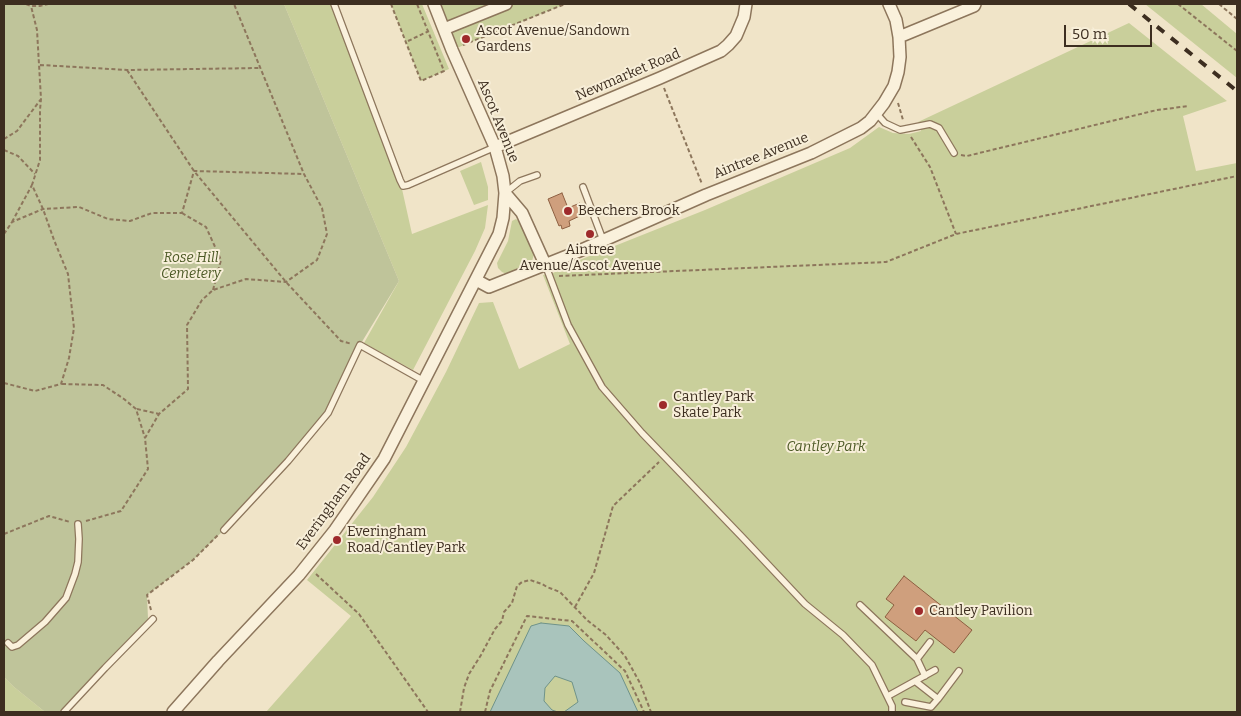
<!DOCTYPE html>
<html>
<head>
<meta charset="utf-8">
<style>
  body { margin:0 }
  #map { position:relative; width:1241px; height:716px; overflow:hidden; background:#f0e4c8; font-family:Bitter,serif }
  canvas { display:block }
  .frame { position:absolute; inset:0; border:5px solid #3d2e20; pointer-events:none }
  .scale { position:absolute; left:1064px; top:25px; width:88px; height:22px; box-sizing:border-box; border:2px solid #3d2e20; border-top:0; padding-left:6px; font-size:15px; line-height:18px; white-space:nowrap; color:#3d2e20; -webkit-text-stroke:4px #f7eed8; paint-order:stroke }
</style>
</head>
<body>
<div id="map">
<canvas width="1241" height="716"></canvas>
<div class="frame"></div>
<div class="scale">50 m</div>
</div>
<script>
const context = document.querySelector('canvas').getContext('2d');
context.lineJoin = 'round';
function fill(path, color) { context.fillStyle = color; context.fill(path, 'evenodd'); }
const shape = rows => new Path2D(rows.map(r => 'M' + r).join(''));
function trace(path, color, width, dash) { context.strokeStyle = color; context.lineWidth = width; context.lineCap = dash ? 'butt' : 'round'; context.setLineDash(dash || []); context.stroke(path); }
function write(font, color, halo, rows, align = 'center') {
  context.font = font + ' Bitter,serif'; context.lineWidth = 4; context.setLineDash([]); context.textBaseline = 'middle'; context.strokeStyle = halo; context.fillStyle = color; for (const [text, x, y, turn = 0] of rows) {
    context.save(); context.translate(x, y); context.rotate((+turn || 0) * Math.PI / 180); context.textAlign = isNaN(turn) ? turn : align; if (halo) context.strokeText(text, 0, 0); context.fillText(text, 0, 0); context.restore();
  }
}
fill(shape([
  [284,4,334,4,400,180,412,234,488,205,485,228,475,251,413,370,364,343,399,281],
  [391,4,422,4,449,69,421,81],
  [434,4,565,4,452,50],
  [1145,4,1201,4,1237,34,1237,78],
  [1129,23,1227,101,1183,116,1196,171,1237,163,1237,712,266,712,351,616,307,580,373,497,406,447,446,372,479,303,493,302,519,369,570,344,543,275,553,273,582,259,705,210,850,148,879,127,893,133,909,134,921,131,918,122],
  [481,162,488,187,488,200,474,205,460,171],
  [516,219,521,223,534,254,531,265,507,274,502,272,498,268,497,263,508,241,512,221],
  [4,677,14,687,45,712,4,712]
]), '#c9cf9b');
fill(shape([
  [4,4,284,4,399,281,360,345,328,413,224,530,193,560,147,595,148,619,59,712,45,712,14,687,4,677]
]), '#bfc49a');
const water = shape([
  [541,623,569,626,584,641,620,673,638,712,564,712,578,702,572,682,555,676,545,688,544,701,552,710,558,712,490,712,531,626,541,623]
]);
fill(water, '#a9c4bc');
trace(water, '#6f938a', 1);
const building = shape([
  [562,193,568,208,580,203,584,214,569,221,570,226,562,229,561,225,559,226,548,199,562,193],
  [904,576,972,630,954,653,925,630,916,641,885,617,894,605,886,599,904,576]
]);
fill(building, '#cf9f7d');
trace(building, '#8d5f41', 1);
const service = shape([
  [334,4,400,180,403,186,408,185,495,147],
  [876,113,885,123,900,130,930,124,939,128,954,153],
  [583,187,603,240],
  [505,193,520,181,537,175],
  [545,264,568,325,602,387,642,433,743,538,805,604,843,635,872,665,892,706,892,712],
  [224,530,288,461,328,413,360,345,424,381],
  [860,605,917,659,925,676],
  [8,643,12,647,18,645,45,622,66,598,75,574,78,562,79,539,78,524],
  [917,659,930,642],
  [915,681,938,699,959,671],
  [888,696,935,670],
  [905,702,931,707,938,699],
  [64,712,105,668,153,619]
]);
const minor = shape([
  [444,29,506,4],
  [899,37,974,6,975,4],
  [495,147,660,78,721,51,728,45,736,36,744,17,746,4],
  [505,193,522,213,545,264],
  [476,280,489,287,577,252,706,195,811,153,861,128,870,121,884,103,894,86,898,72,900,57,899,37,896,20,889,4],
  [173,712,218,661,299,575,335,530,353,504,384,459,499,234,503,218,505,193,503,176,495,147,452,50,434,4]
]);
trace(service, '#8d765c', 8);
trace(minor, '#8d765c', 14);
trace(shape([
  [26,4,31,6,40,6,48,4],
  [391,4,421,81,444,71,417,4],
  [1178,4,1237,51],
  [1219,4,1237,19],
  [408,41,429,31],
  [463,45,565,4],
  [40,65,127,70,260,68],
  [127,70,194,171,286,282,341,341,352,344],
  [664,88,702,184],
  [898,103,903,120],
  [911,137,930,167,956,234],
  [4,139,17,131,41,99],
  [4,150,18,156,35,174],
  [961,155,967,156,1157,110,1189,106],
  [182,213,206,227,221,260,213,290],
  [12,222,32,185],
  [4,234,12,222,43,209,79,207,108,219,130,221,152,213,182,213,194,171,304,174],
  [559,276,886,262,956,234,1237,176],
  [4,383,35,391,61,384,69,358,74,328,68,274,54,240,43,209,32,185,40,160,40,110,41,99,37,30,31,6],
  [62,384,103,385,124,399,136,409,145,438],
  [137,409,159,414],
  [86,521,121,511,148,469,145,438,159,414,188,389,187,325,202,300,213,290,246,279,286,282,317,260,327,234,322,208,304,174,234,4],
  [4,534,49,516,70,522],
  [316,574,359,614,428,712],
  [575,607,594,573,613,506,659,462],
  [151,610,147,595,193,560,218,535],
  [460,712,464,688,469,674,481,655,495,629,502,621,504,612,512,603,517,586,522,582,530,580,542,584,547,587,560,592,587,620,606,635,625,656,640,683,651,712],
  [485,712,490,691,527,616,572,621,625,671,644,712]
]), '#8d765c', 2, [4, 2.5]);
trace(service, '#faf1dc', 5.5);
trace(minor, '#faf1dc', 11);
trace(shape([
  [1129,4,1237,91]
]), '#3d2e20', 4, [9, 9]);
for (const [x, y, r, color] of [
  [466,39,5,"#9e2a2b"],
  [568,211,5,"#9e2a2b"],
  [590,234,5,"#9e2a2b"],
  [663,405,5,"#9e2a2b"],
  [337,540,5,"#9e2a2b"],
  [919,611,5,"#9e2a2b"]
]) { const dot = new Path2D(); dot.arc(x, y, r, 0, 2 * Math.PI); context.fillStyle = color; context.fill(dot); trace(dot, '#f7eed8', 2); }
write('14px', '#3d2e20', '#f7eed8', [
  ["Ascot Avenue/Sandown",476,31],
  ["Gardens",476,47],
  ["Beechers Brook",578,211],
  ["Aintree",590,250,"center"],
  ["Avenue/Ascot Avenue",590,266,"center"],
  ["Cantley Park",673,397],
  ["Skate Park",673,413],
  ["Everingham",347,532],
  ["Road/Cantley Park",347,548],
  ["Cantley Pavilion",929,611]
], 'left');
write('14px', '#3d2e20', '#f7eed8', [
  ["Newmarket Road",628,75,-23],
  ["Ascot Avenue",498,121,68],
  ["Aintree Avenue",761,156,-22],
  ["Everingham Road",334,502,-54]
]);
write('italic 14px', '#4d5a26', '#f7eed8', [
  ["Rose Hill",191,258],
  ["Cemetery",191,274],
  ["Cantley Park",826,447]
]);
</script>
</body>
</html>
